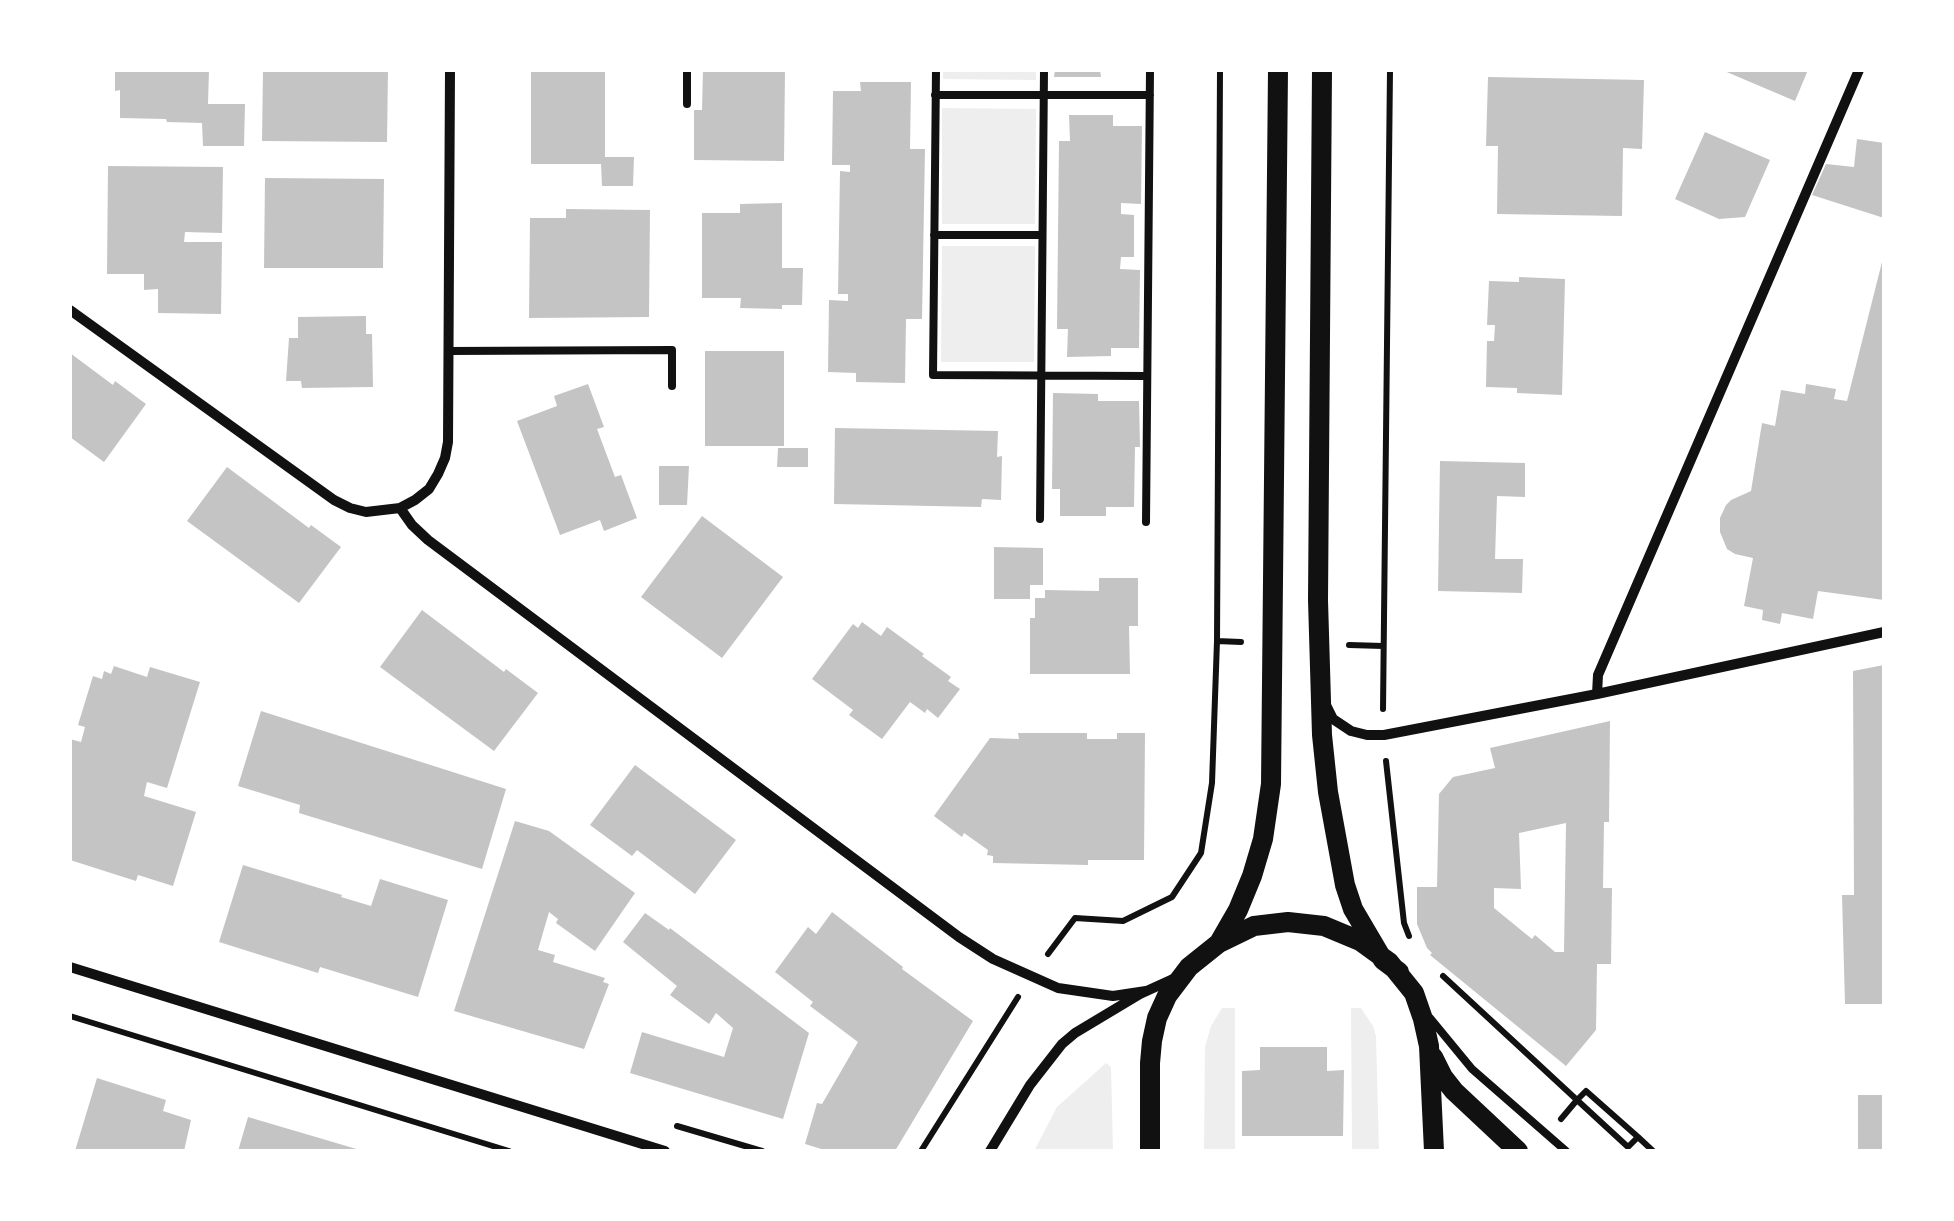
<!DOCTYPE html>
<html>
<head>
<meta charset="utf-8">
<style>
  body { margin:0 }
  #map { position:relative; width:1954px; height:1221px; overflow:hidden; background:#fff; font-family:Manrope,sans-serif }
  canvas { display:block }
  .frame { position:absolute; inset:0; border:72px solid #fff; pointer-events:none }
</style>
</head>
<body>
<div id="map">
<canvas width="1954" height="1221"></canvas>
<div class="frame"></div>
</div>
<script>
const context = document.querySelector('canvas').getContext('2d');
context.lineJoin = 'round';
function fill(path, color) { context.fillStyle = color; context.fill(path, 'evenodd'); }
const shape = rows => new Path2D(rows.map(r => 'M' + r).join(''));
function trace(path, color, width, dash) { context.strokeStyle = color; context.lineWidth = width; context.lineCap = dash ? 'butt' : 'round'; context.setLineDash(dash || []); context.stroke(path); }
fill(shape([
  [943,70,1036,70,1036,80,943,79],
  [942,108,1036,109,1035,224,942,224],
  [942,246,1035,246,1034,362,941,362],
  [1222,1008,1235,1008,1235,1151,1204,1151,1205,1047,1211,1026],
  [1351,1008,1361,1008,1373,1026,1376,1036,1379,1151,1352,1151],
  [1106,1063,1111,1067,1113,1151,1034,1151,1057,1107]
]), '#eee');
fill(shape([
  [115,70,209,70,208,104,245,104,244,146,203,146,202,123,167,122,166,119,120,118,120,90,115,91],
  [263,70,388,70,387,142,262,141],
  [531,70,605,70,605,157,634,157,633,186,602,186,601,164,531,164],
  [703,70,785,70,784,161,694,160,694,110,702,110],
  [1055,70,1100,70,1101,77,1054,77],
  [1722,70,1808,70,1795,101],
  [1488,77,1644,80,1642,149,1623,148,1622,216,1497,214,1498,146,1486,146],
  [860,82,911,82,910,149,925,149,922,319,906,319,905,383,856,382,856,373,828,372,829,300,848,301,848,294,838,294,840,171,850,172,850,165,832,165,833,91,861,91],
  [1069,115,1113,115,1113,126,1142,126,1141,204,1121,203,1121,214,1134,215,1134,257,1121,257,1120,269,1140,270,1139,348,1111,348,1111,356,1067,357,1068,329,1057,329,1059,141,1070,141],
  [1705,132,1770,160,1745,217,1719,219,1675,199],
  [1857,139,1884,143,1884,218,1812,195,1826,164,1854,167],
  [108,166,223,167,222,233,185,232,184,242,222,242,221,314,158,313,158,289,144,290,144,274,107,274],
  [265,178,384,179,383,268,264,268],
  [782,203,782,268,803,268,802,305,782,305,782,309,740,308,741,298,702,298,702,213,740,213,740,204],
  [566,209,650,210,649,317,529,318,530,218,566,218],
  [1883,258,1884,600,1818,591,1813,619,1782,613,1780,624,1762,620,1763,610,1744,606,1753,558,1735,554,1727,549,1720,532,1720,518,1726,505,1731,500,1751,491,1762,423,1775,426,1781,390,1805,394,1806,384,1836,389,1834,399,1847,401],
  [1519,277,1565,279,1562,395,1517,393,1517,388,1486,387,1487,341,1494,341,1495,325,1487,325,1489,281,1519,282],
  [366,316,366,334,372,334,373,387,302,388,301,381,286,381,289,338,298,338,298,317],
  [705,351,784,351,784,446,705,446],
  [70,353,113,385,115,381,146,404,104,462,70,437],
  [588,384,604,427,597,429,615,477,621,475,637,518,604,531,600,520,560,535,517,421,557,406,554,396],
  [1053,393,1098,394,1098,401,1139,401,1140,447,1135,447,1134,507,1106,507,1106,516,1060,516,1060,489,1052,489],
  [835,428,998,431,997,457,1002,456,1001,500,982,499,981,507,834,504],
  [778,448,808,448,808,467,777,467],
  [1440,461,1525,463,1525,497,1497,496,1495,559,1523,559,1522,593,1438,591],
  [659,466,689,466,687,505,659,505],
  [227,467,309,528,311,525,341,547,299,603,187,521],
  [702,516,783,577,722,658,641,597],
  [994,547,1043,548,1043,585,1030,585,1030,599,994,599],
  [1099,578,1138,578,1138,626,1129,626,1130,674,1030,674,1030,618,1035,618,1035,598,1045,598,1045,590,1099,591],
  [422,610,504,672,506,669,538,693,494,751,380,667],
  [862,622,881,636,887,627,924,654,922,656,951,677,948,681,960,689,938,718,927,709,925,713,910,702,882,739,849,715,853,710,812,679,853,624,858,628],
  [1884,665,1884,1004,1845,1004,1842,895,1854,895,1853,671],
  [114,666,147,677,150,667,200,682,167,788,147,782,144,796,196,812,173,886,138,875,136,881,70,860,70,739,81,742,85,727,78,725,93,676,102,679,104,671,111,674],
  [261,711,506,789,482,869,299,813,300,805,238,786],
  [1610,721,1609,822,1604,822,1603,888,1612,888,1611,964,1597,964,1596,1030,1566,1066,1430,955,1432,953,1427,948,1417,924,1417,887,1437,887,1439,794,1453,777,1495,768,1490,748],
  [1566,823,1564,952,1555,952,1535,935,1532,939,1494,908,1494,888,1521,889,1519,833],
  [1018,733,1087,733,1087,739,1117,739,1117,733,1145,733,1144,860,1088,860,1088,865,993,863,993,856,987,855,988,850,964,833,962,837,934,816,990,738,1019,739],
  [635,765,736,840,695,894,637,850,632,856,590,825],
  [515,821,549,831,635,893,595,951,556,923,558,919,549,912,538,950,555,955,553,962,605,978,603,982,609,984,584,1049,454,1011],
  [243,865,342,895,341,897,371,906,380,879,448,900,418,997,320,967,318,973,219,942],
  [832,912,903,967,902,969,973,1021,895,1151,828,1151,805,1144,817,1103,822,1104,858,1042,810,1006,813,1002,775,972,808,927,816,934],
  [645,913,669,930,670,928,809,1033,783,1119,630,1073,642,1032,724,1057,733,1028,716,1013,709,1024,670,995,677,986,623,942],
  [1260,1047,1327,1047,1327,1071,1344,1070,1343,1136,1242,1136,1242,1071,1260,1070],
  [97,1078,166,1100,163,1111,191,1120,184,1151,75,1151],
  [1858,1095,1884,1095,1884,1151,1858,1151],
  [248,1117,360,1150,360,1151,238,1151]
]), '#c4c4c4');
trace(shape([
  [1217,641,1241,642],
  [1349,645,1383,646],
  [1383,709,1390,70],
  [1386,761,1404,923,1409,936],
  [1048,954,1075,918,1123,921,1172,897,1201,853,1212,783,1217,641,1220,70],
  [1443,976,1577,1100,1561,1119],
  [70,1016,509,1151],
  [677,1126,762,1151],
  [1638,1137,1628,1147,1577,1100,1586,1091,1638,1137,1653,1151],
  [921,1151,1018,997]
]), '#111', 6);
trace(shape([
  [936,70,933,375,1147,376],
  [935,95,1150,95],
  [687,104,687,70],
  [934,235,1042,235],
  [448,351,672,350,672,386],
  [1040,519,1044,70],
  [1146,522,1150,70],
  [1430,1018,1472,1069,1566,1151]
]), '#111', 8);
trace(shape([
  [70,310,334,500,350,508,366,512,400,508,415,500,429,489,438,474,445,458,448,442,450,70],
  [400,508,412,525,428,540,959,937,993,959,1058,988,1113,996,1146,991],
  [1597,694,1598,675,1859,70],
  [1327,707,1333,719,1351,731,1367,735,1384,735,1597,694,1884,632],
  [70,967,665,1151],
  [990,1151,1030,1085,1062,1044,1075,1033,1140,994,1173,979]
]), '#111', 10);
trace(shape([
  [1322,70,1318,600,1322,735,1328,792,1345,885,1353,909,1383,960,1399,972],
  [1219,943,1238,910,1252,876,1263,839,1271,784,1278,70],
  [1433,1057,1443,1077,1454,1091,1518,1151],
  [1150,1151,1150,1063,1152,1041,1157,1018,1167,996,1189,967,1219,943,1254,926,1288,922,1324,926,1360,941,1389,962,1414,993,1423,1019,1429,1046,1434,1151]
]), '#111', 20);
</script>
</body>
</html>
